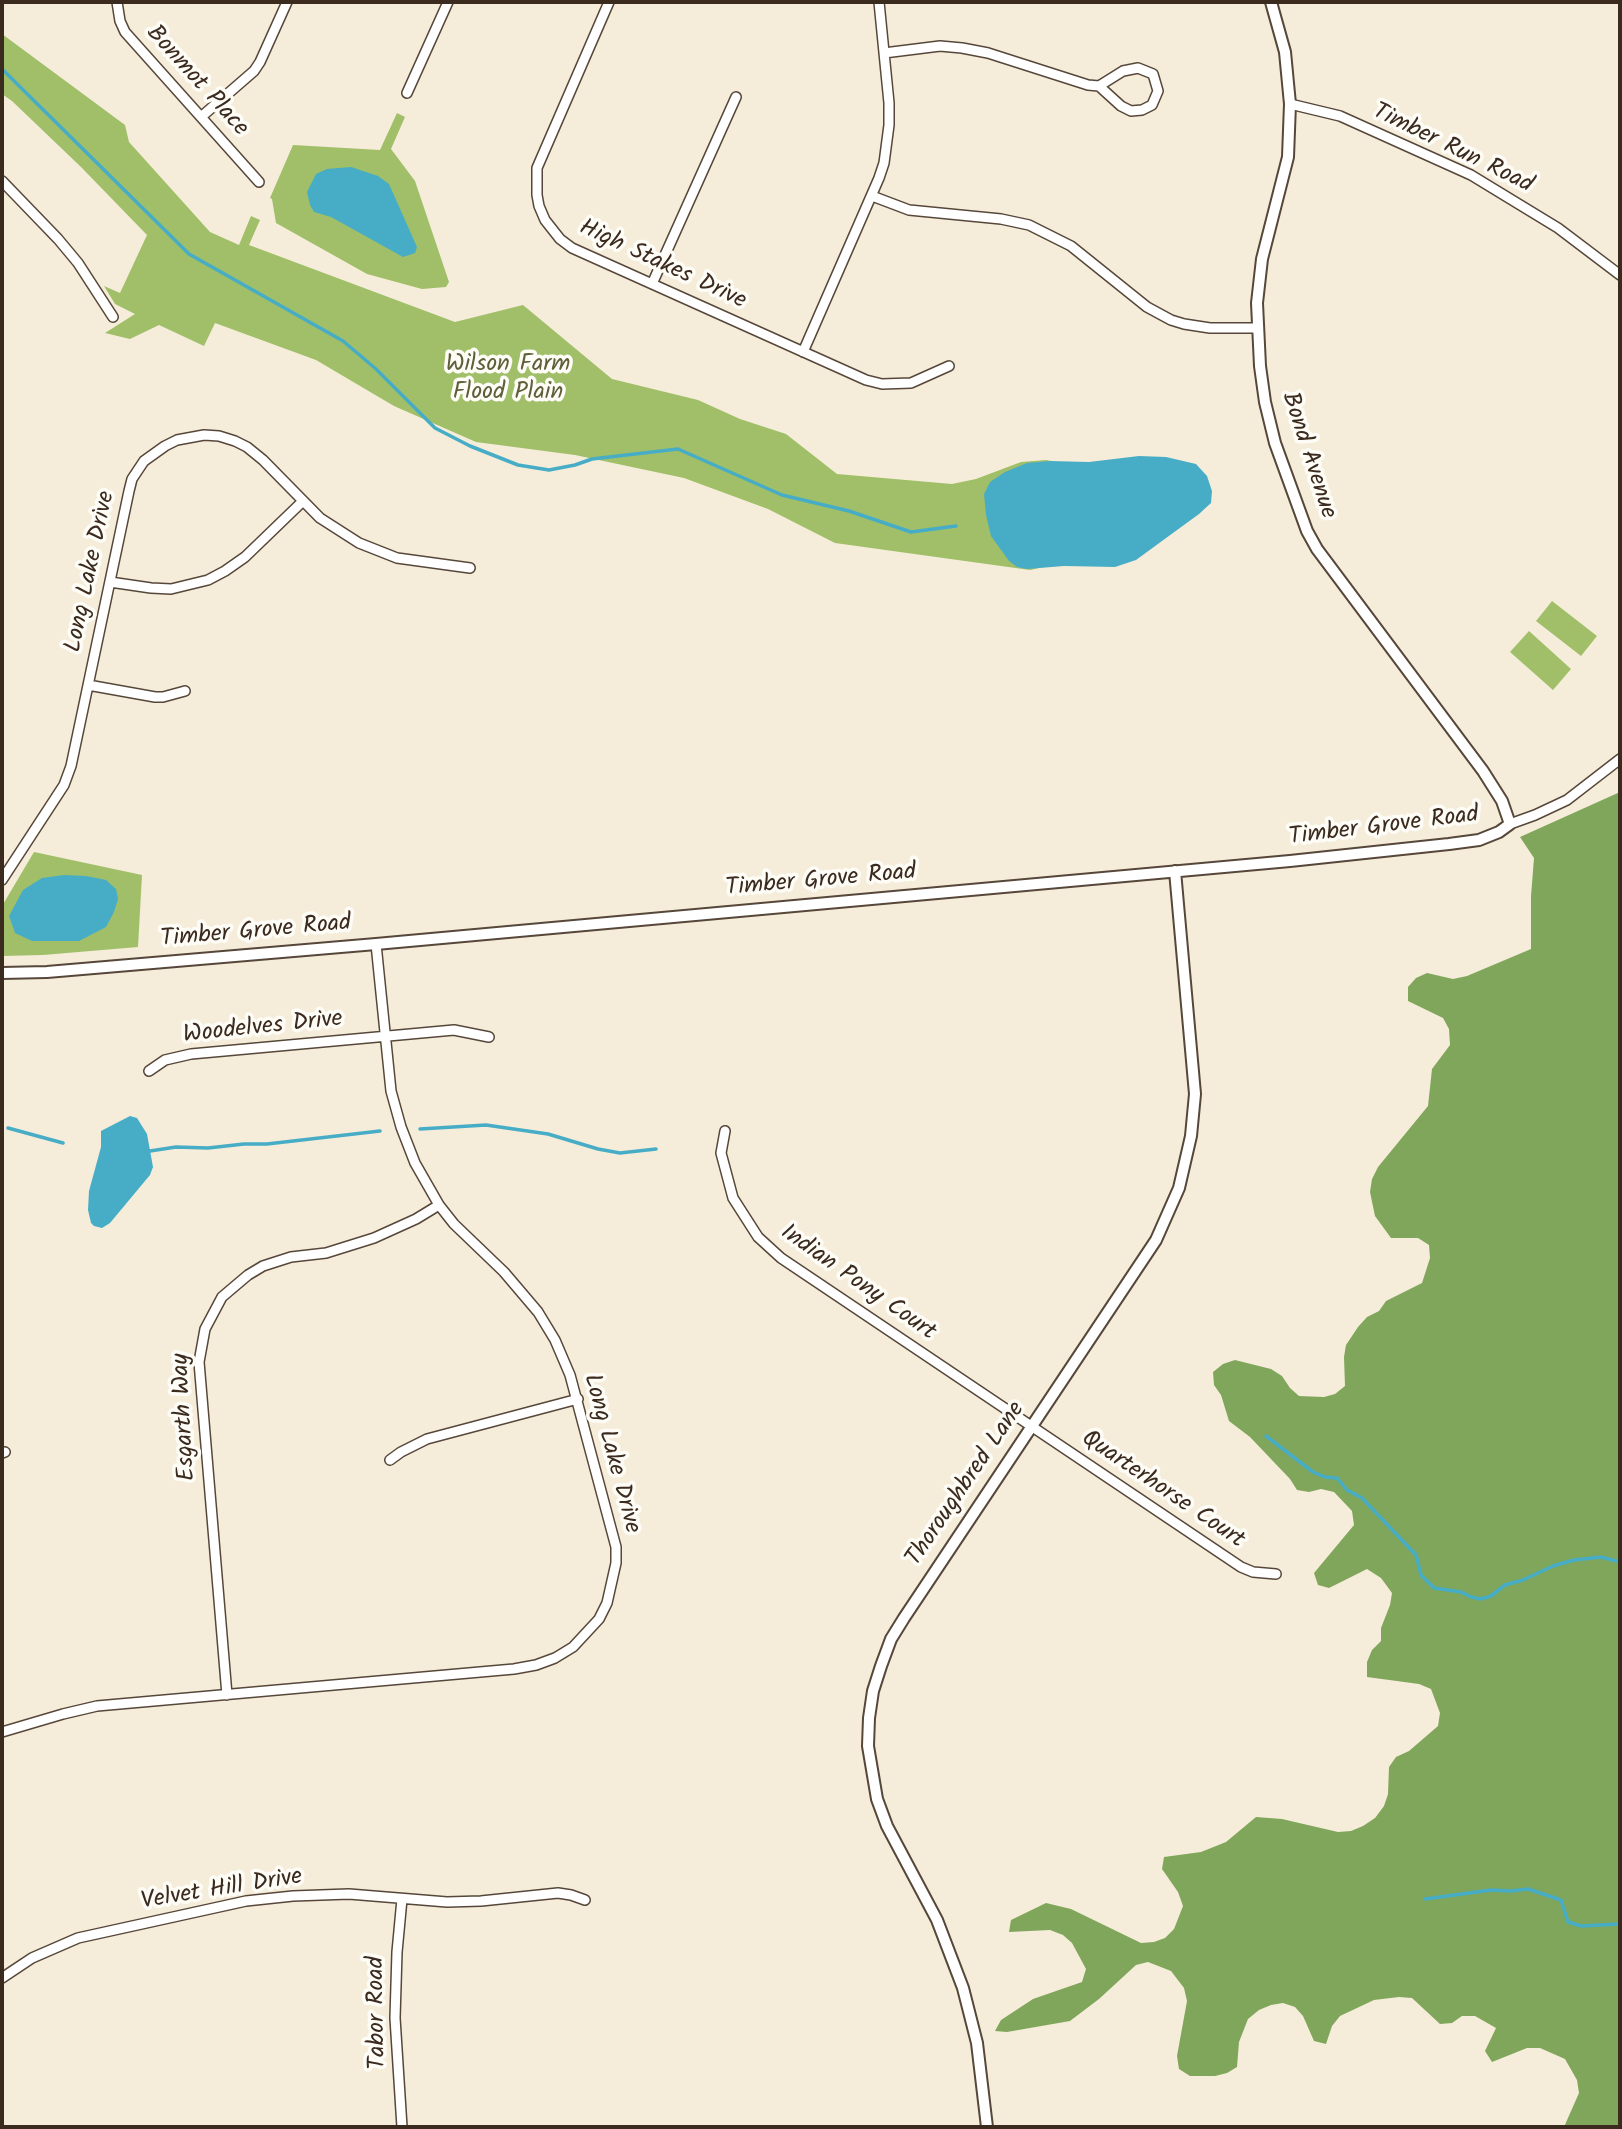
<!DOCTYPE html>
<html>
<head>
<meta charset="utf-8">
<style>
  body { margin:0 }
  #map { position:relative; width:1622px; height:2129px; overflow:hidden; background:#f5edd9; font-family:Kalam,sans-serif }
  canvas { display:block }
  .frame { position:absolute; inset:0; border:4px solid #3b2a1e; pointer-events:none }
</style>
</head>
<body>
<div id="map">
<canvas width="1622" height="2129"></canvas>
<div class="frame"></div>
</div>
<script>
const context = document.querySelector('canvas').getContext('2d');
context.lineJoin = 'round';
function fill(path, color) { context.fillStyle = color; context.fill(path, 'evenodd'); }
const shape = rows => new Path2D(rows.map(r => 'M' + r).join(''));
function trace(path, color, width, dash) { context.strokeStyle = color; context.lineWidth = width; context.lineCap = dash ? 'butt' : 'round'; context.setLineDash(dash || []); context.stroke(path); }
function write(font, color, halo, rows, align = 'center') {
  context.font = font + ' Kalam,sans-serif'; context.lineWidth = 7; context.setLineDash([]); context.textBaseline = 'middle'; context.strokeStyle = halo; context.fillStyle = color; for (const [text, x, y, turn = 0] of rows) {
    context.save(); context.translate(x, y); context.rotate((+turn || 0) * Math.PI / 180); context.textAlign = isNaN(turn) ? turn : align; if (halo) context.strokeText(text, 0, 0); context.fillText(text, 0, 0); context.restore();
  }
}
fill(shape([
  [2,34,125,125,129,142,210,232,239,245,251,216,260,220,249,245,455,322,523,305,612,379,698,400,740,419,786,434,837,474,952,484,976,479,1021,462,1046,460,1072,465,1090,557,1030,570,835,543,768,509,684,478,575,455,476,442,394,406,316,360,215,323,204,346,159,325,130,339,105,333,135,314,115,304,104,286,120,293,147,235,81,167,12,101,2,94],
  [397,113,405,117,391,149,415,181,449,282,446,287,422,289,367,274,276,223,272,199,270,198,293,145,380,150],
  [1552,601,1597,636,1581,656,1536,621],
  [1529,631,1571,669,1553,690,1510,652],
  [34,852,142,875,138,947,43,955,2,956,2,906]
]), '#a0bf68');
fill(shape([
  [1620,792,1620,2127,1564,2127,1579,2093,1577,2080,1565,2059,1540,2048,1527,2048,1492,2062,1485,2051,1496,2028,1475,2016,1462,2016,1452,2023,1440,2024,1412,1998,1399,1997,1374,2000,1340,2016,1332,2026,1326,2044,1314,2041,1303,2016,1295,2007,1283,2003,1271,2005,1259,2010,1248,2019,1239,2042,1237,2067,1227,2073,1215,2076,1190,2076,1179,2069,1177,2056,1187,2001,1184,1988,1171,1971,1148,1962,1136,1965,1099,1999,1070,2021,1007,2032,995,2031,1001,2020,1033,1999,1082,1982,1086,1969,1072,1943,1063,1935,1050,1930,1009,1932,1011,1920,1046,1903,1071,1909,1141,1943,1154,1942,1165,1938,1174,1929,1183,1906,1178,1892,1162,1869,1164,1857,1201,1852,1226,1842,1256,1817,1282,1819,1338,1832,1351,1831,1363,1826,1375,1818,1384,1806,1388,1794,1389,1767,1396,1757,1409,1751,1438,1726,1440,1713,1431,1689,1419,1684,1367,1677,1367,1662,1372,1650,1381,1641,1381,1628,1390,1605,1392,1593,1381,1578,1367,1569,1329,1588,1318,1585,1314,1573,1354,1525,1352,1511,1334,1492,1321,1489,1309,1492,1297,1490,1290,1479,1250,1437,1229,1421,1221,1395,1214,1385,1213,1372,1223,1364,1235,1360,1271,1369,1282,1376,1290,1388,1299,1396,1324,1397,1335,1394,1345,1386,1344,1357,1346,1345,1358,1327,1367,1317,1379,1311,1386,1301,1422,1283,1430,1258,1429,1245,1418,1238,1391,1238,1375,1216,1370,1192,1372,1179,1378,1167,1428,1106,1432,1069,1450,1045,1449,1029,1443,1018,1408,1001,1408,987,1416,978,1427,973,1453,979,1467,976,1531,949,1531,896,1534,858,1520,837]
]), '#80a65c');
fill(shape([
  [351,167,378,176,389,184,417,247,415,253,403,257,331,217,314,212,310,205,307,192,316,174,327,169],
  [1139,456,1166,457,1196,464,1207,476,1212,491,1211,503,1199,514,1136,560,1115,567,1064,566,1027,569,1017,567,1009,561,991,536,986,515,984,494,990,482,1005,472,1027,463,1050,461,1089,462],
  [64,875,86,876,106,880,116,889,118,899,114,912,106,927,79,941,32,941,15,933,9,916,23,890,42,878],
  [130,1116,137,1118,147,1134,153,1167,150,1175,110,1223,102,1228,94,1226,91,1223,88,1210,89,1191,101,1147,101,1131]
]), '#47adc6');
trace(shape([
  [2,69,189,254,343,341,376,369,435,428,470,446,518,465,549,470,575,465,592,459,678,449,782,495,849,511,911,532,956,526],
  [8,1128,63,1143],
  [420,1129,486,1125,548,1134,598,1149,620,1153,656,1149],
  [150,1151,176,1147,208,1148,244,1144,267,1144,380,1131],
  [1266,1436,1313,1472,1325,1477,1337,1478,1347,1490,1362,1498,1416,1555,1421,1575,1434,1588,1461,1592,1471,1597,1481,1599,1491,1596,1505,1585,1523,1580,1553,1566,1574,1560,1601,1557,1620,1562],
  [1425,1899,1491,1890,1511,1891,1528,1889,1561,1900,1568,1922,1581,1926,1620,1924]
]), '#47adc6', 3.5);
const minor = shape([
  [117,2,120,21,125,32,259,182],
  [609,2,537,168,537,195,539,206,545,220,560,239,572,248,866,380,882,384,911,383,949,366],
  [884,53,940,46,962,48,988,53,1088,85,1099,86,1121,106,1131,111,1142,110,1152,105,1158,91,1153,74,1138,68,1123,71,1099,86],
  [407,93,448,2],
  [1290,104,1340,116,1471,175,1558,228,1620,275],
  [201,117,254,71,260,62,287,2],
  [2,181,58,239,78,263,113,317],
  [872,196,909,210,1001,219,1029,225,1071,246,1147,307,1171,320,1184,324,1210,328,1257,328],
  [652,284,736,97],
  [803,352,879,178,884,163,889,125,889,103,879,2],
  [110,582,151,588,171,589,208,580,225,571,245,557,302,502],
  [88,685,155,697,163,697,185,691],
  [1510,824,1535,815,1567,800,1620,759],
  [2,880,64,785,71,766,129,491,132,479,144,461,165,446,177,440,204,435,219,436,235,441,247,447,263,460,320,518,359,543,397,558,470,568],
  [149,1071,165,1060,191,1054,454,1030,489,1037],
  [725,1131,721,1153,733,1198,758,1237,781,1258,1241,1567,1253,1572,1276,1574],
  [2,1453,5,1452],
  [390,1460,401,1452,427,1439,578,1399],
  [227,1695,199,1362,205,1329,222,1297,248,1275,263,1266,291,1257,326,1253,374,1238,416,1219,439,1205],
  [2,1732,63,1714,97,1706,514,1669,536,1665,555,1658,573,1647,599,1619,607,1603,616,1563,616,1547,570,1375,555,1340,538,1312,504,1272,454,1224,439,1205,415,1163,401,1127,391,1091,376,944],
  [402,1899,397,1952,395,2018,402,2127],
  [2,1978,32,1958,78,1938,246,1901,293,1896,349,1894,447,1902,481,1901,558,1893,571,1895,585,1900]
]);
const tertiary = shape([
  [2,973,47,972,376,944,1290,861,1449,844,1479,840,1499,832,1510,824,1502,801,1483,771,1317,549,1307,531,1275,443,1265,402,1260,366,1257,303,1262,259,1288,157,1290,104,1285,52,1271,2],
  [987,2127,977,2043,963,1988,937,1920,887,1826,877,1799,868,1746,869,1718,873,1691,881,1666,891,1639,904,1618,1156,1240,1179,1188,1191,1136,1195,1094,1175,871]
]);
trace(minor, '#57473a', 12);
trace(tertiary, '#57473a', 14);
trace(minor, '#fff', 9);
trace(tertiary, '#fff', 10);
write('24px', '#3b2a1e', '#fdfcf7', [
  ["Bonmot Place",196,82,48],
  ["Timber Run Road",1452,150,26],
  ["High Stakes Drive",662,266,25],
  ["Bond Avenue",1307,456,72],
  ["Long Lake Drive",92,572,-78],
  ["Timber Grove Road",1384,828,-7],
  ["Timber Grove Road",821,882,-5],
  ["Timber Grove Road",256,933,-5],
  ["Woodelves Drive",263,1029,-6],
  ["Indian Pony Court",857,1284,35],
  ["Esgarth Way",186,1417,-93],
  ["Long Lake Drive",610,1454,75],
  ["Thoroughbred Lane",967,1485,-56],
  ["Quarterhorse Court",1162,1491,34],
  ["Velvet Hill Drive",222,1891,-9],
  ["Tabor Road",379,2013,-91]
]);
write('24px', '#5e5e38', '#fdfcf7', [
  ["Wilson Farm",508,366],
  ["Flood Plain",508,394]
]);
</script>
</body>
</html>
